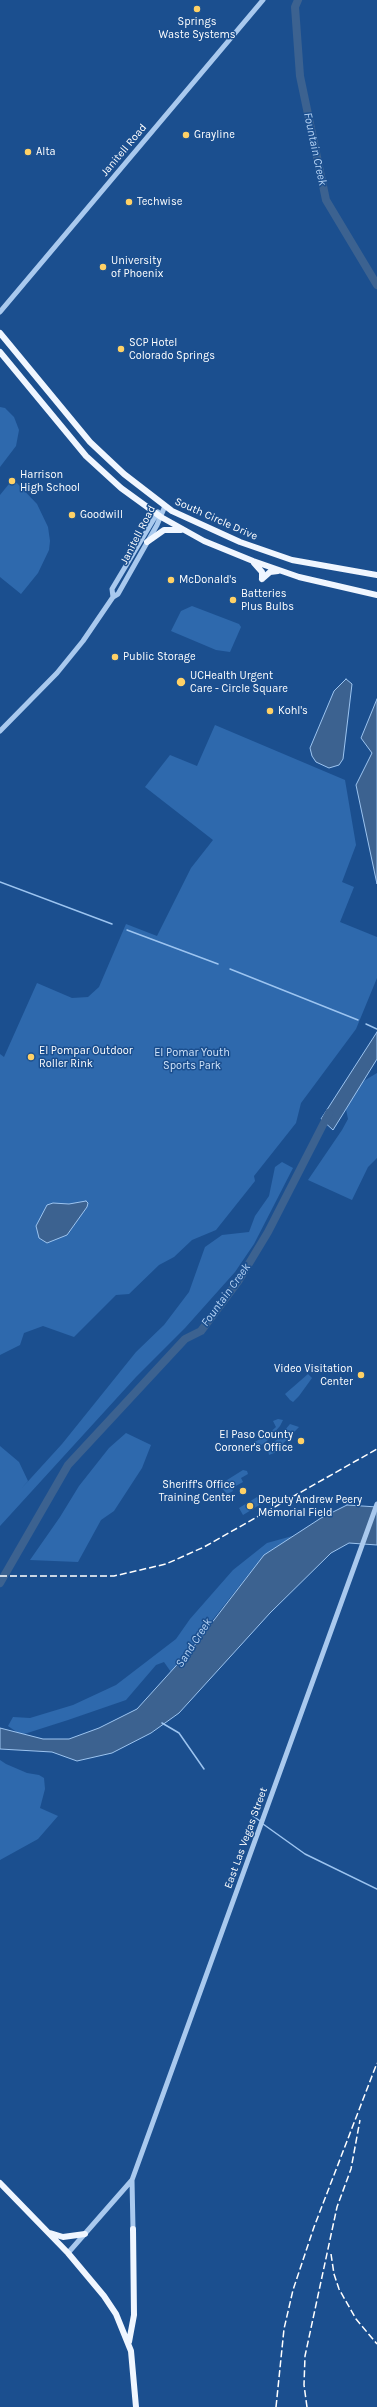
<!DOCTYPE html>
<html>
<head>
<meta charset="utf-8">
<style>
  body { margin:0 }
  canvas { display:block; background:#1b4f8f }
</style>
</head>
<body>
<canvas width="377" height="2407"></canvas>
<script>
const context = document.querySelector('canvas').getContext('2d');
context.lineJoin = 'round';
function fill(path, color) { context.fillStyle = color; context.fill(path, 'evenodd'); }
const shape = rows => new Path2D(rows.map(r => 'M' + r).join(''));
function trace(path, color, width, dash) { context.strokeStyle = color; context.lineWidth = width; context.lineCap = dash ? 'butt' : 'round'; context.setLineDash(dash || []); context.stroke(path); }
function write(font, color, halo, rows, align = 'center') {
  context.font = font + ' Karla,sans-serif'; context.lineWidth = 3; context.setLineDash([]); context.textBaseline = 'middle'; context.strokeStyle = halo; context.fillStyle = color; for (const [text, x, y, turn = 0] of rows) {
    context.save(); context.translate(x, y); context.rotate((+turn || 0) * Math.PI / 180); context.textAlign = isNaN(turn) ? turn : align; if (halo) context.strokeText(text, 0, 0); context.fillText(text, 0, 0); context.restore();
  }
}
fill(shape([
  [0,407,5,408,14,417,19,430,16,446,0,467],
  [13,479,37,504,48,527,50,541,49,550,38,573,21,594,0,577,0,495],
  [192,606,239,624,241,627,230,652,216,650,171,631,181,611],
  [215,725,345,780,356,845,342,882,354,887,340,922,377,937,377,978,356,1029,301,1103,296,1123,254,1176,255,1181,216,1230,192,1240,174,1257,159,1265,129,1294,116,1295,74,1337,43,1326,24,1333,20,1345,0,1355,0,1054,4,1057,37,983,72,998,88,997,99,987,126,924,157,936,191,868,213,840,145,787,170,755,197,766],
  [377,1073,377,1158,368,1167,352,1200,308,1180,342,1130,348,1119,346,1109,362,1082],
  [282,1162,293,1168,254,1244,235,1272,185,1328,136,1377,0,1526,0,1446,19,1462,28,1481,21,1489,62,1444,136,1352,164,1325,189,1292,205,1247,222,1235,249,1232,255,1216,269,1196,275,1167],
  [308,1374,312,1378,299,1396,293,1402,290,1400,285,1394],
  [278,1419,283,1420,280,1426,266,1442,258,1447,254,1442,265,1437,276,1427,273,1421],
  [290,1424,299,1427,274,1453,269,1455,268,1450],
  [126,1433,151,1445,142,1468,114,1511,101,1520,78,1562,30,1560,60,1517,79,1486,109,1448],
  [243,1470,247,1471,248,1474,241,1478,243,1482,232,1488,233,1491,227,1494,219,1485],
  [257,1497,261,1504,243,1515,239,1508],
  [296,1535,264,1555,171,1672,164,1662,156,1665,126,1700,68,1720,21,1735,8,1726,13,1717,30,1718,73,1705,116,1685,176,1639,190,1619,233,1570,267,1543],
  [0,1760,6,1764,27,1773,39,1775,44,1778,45,1789,40,1808,58,1816,38,1839,0,1860]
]), '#2e69ad');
const water = shape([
  [346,679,352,684,343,759,339,765,329,768,316,762,312,756,310,748,334,691,346,679],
  [377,699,377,884,356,785,372,753,361,738,377,699],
  [377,1032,377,1059,333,1130,321,1119,377,1032],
  [86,1201,88,1203,87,1207,67,1235,47,1243,39,1238,36,1226,47,1205,53,1203,69,1204,86,1201],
  [347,1505,377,1507,377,1545,349,1543,331,1553,270,1613,179,1713,151,1733,112,1753,77,1761,52,1752,0,1749,0,1728,43,1739,69,1739,99,1728,137,1709,194,1646,264,1555,321,1518,347,1505]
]);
fill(water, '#3c6290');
trace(water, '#9cc4f0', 1);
trace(shape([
  [0,882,112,924],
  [127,930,218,964],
  [230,969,358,1020],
  [366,1024,377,1029],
  [162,1723,179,1733,204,1769],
  [253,1816,260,1821],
  [263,1824,305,1854,377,1889]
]), '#9cc4f0', 1.5);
trace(shape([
  [298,0,295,7,300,76,326,200,377,285],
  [0,1583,68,1465,185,1339,201,1331,239,1280,268,1232,329,1113]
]), '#3c6290', 8);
trace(shape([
  [0,312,263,0],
  [113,597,112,589,158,512],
  [0,731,57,673,83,641,113,597,118,594,157,525,165,506],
  [133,2229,132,2180,377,1504],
  [68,2253,132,2180]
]), '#a9c9ee', 5);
trace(shape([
  [0,333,90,442,124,474,172,511,240,542,292,560,377,575],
  [0,352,86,456,121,488,161,517,204,541,253,561,299,577,377,595],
  [147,542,164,530,181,530],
  [254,563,262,572,262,579],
  [262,579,270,572,278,571],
  [0,2183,68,2253,104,2296,116,2314,131,2351,136,2407],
  [50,2233,63,2237,85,2234],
  [129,2342,134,2315,133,2229]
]), '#f0f6ff', 6);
trace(shape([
  [0,1576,114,1576,166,1564,204,1547,377,1449],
  [331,2254,334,2274,339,2289,356,2319,377,2344],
  [276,2407,284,2329,293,2290,314,2227,377,2063],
  [307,2407,304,2385,305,2356,337,2207,351,2169,360,2120]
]), '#fff', 1.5, [7, 3]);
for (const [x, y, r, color] of [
  [197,9,4,"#ffd166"],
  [186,135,4,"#ffd166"],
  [28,152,4,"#ffd166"],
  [129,202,4,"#ffd166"],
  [103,267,4,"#ffd166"],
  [121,349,4,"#ffd166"],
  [12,481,4,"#ffd166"],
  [72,515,4,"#ffd166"],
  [171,580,4,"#ffd166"],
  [233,600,4,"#ffd166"],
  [115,657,4,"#ffd166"],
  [181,682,5,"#ffd166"],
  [270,711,4,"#ffd166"],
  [31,1057,4,"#ffd166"],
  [361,1375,4,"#ffd166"],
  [301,1441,4,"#ffd166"],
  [243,1491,4,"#ffd166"],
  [250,1506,4,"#ffd166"]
]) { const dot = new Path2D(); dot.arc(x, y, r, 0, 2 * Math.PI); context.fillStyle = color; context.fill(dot); trace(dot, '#1b4f8f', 1.5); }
write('11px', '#fff', '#1b4f8f', [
  ["Springs",197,22,"center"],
  ["Waste Systems",197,35,"center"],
  ["Grayline",194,135],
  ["Alta",36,152],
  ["Techwise",137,202],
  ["University",111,261],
  ["of Phoenix",111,274],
  ["SCP Hotel",129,343],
  ["Colorado Springs",129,356],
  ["Harrison",20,475],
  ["High School",20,488],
  ["Goodwill",80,515],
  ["McDonald's",179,580],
  ["Batteries",241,594],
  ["Plus Bulbs",241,607],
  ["Public Storage",123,657],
  ["UCHealth Urgent",190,676],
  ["Care - Circle Square",190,689],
  ["Kohl's",278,711],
  ["El Pompar Outdoor",39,1051],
  ["Roller Rink",39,1064],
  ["Video Visitation",353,1369,"right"],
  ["Center",353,1382,"right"],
  ["El Paso County",293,1435,"right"],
  ["Coroner's Office",293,1448,"right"],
  ["Sheriff's Office",235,1485,"right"],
  ["Training Center",235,1498,"right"],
  ["Deputy Andrew Peery",258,1500],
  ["Memorial Field",258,1513]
], 'left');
write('11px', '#fff', '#1b4f8f', [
  ["Janitell Road",124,150,-50],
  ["South Circle Drive",216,519,24],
  ["Janitell Road",138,535,-63],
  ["East Las Vegas Street",246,1838,-70]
]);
write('11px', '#cfe3fa', '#1b4f8f', [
  ["El Pomar Youth",192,1053],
  ["Sports Park",192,1066]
]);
write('italic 12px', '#b5d3f5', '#1b4f8f', [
  ["Fountain Creek",315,149,78],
  ["Fountain Creek",226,1295,-54],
  ["Sand Creek",194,1643,-57]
]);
</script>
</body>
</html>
